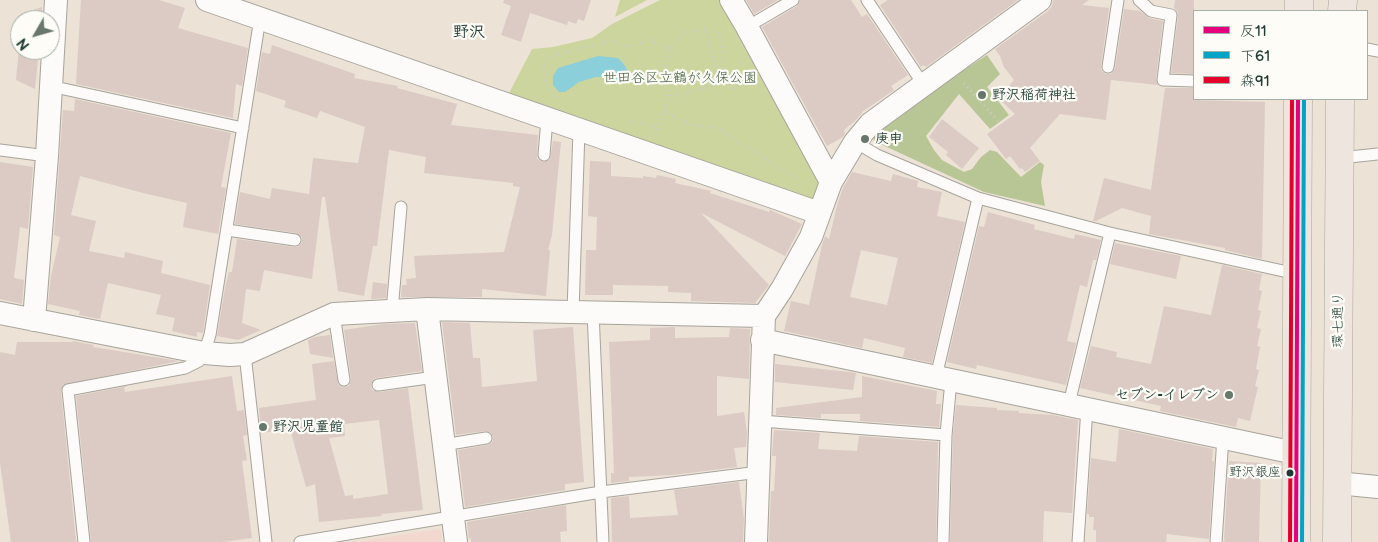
<!DOCTYPE html>
<html>
<head>
<meta charset="utf-8">
<style>
  body { margin:0 }
  #map { position:relative; width:1378px; height:542px; overflow:hidden; background:#ece2d5; font-family:"Balsamiq Sans","Klee One",sans-serif }
  canvas { display:block }
  .legend { position:absolute; left:1193px; top:10px; width:175px; height:90px; box-sizing:border-box; background:#fdfcf7; border:1px solid #a4b0a9; margin:0; padding:6px 9px; list-style:none; font-size:15px; color:#1f3d34 }
  .legend li { display:flex; align-items:center; gap:10px; height:25px }
  .legend b { width:25px; border:1px solid #a4b0a9 }
  .north { position:absolute; left:10px; top:10px; width:50px; height:50px; box-sizing:border-box; background:#fdfcf7; border:1px solid #a4b0a9; border-radius:50%; rotate:232deg; font-size:14px; font-weight:700; line-height:20px; text-align:center; color:#1f3d34 }
  .north::after { content:''; display:block; margin:auto; width:18px; height:22px; background:#67776c; clip-path:polygon(50% 0,100% 100%,50% 72%,0 100%) }
</style>
</head>
<body>
<div id="map">
<canvas width="1378" height="542"></canvas>
<ul class="legend">
<li><b style="height:6px;background:#e5007d"></b>反11</li>
<li><b style="height:6px;background:#02a4c6"></b>下61</li>
<li><b style="height:6px;background:#e4002b"></b>森91</li>
</ul>
<div class="north">N</div>
</div>
<script>
const context = document.querySelector('canvas').getContext('2d');
context.lineJoin = 'round';
function fill(path, color) { context.fillStyle = color; context.fill(path, 'evenodd'); }
const shape = rows => new Path2D(rows.map(r => 'M' + r).join(''));
function trace(path, color, width, dash) { context.strokeStyle = color; context.lineWidth = width; context.lineCap = dash ? 'butt' : 'round'; context.setLineDash(dash || []); context.stroke(path); }
function write(font, color, halo, rows, align = 'center') {
  context.font = font + ' "Balsamiq Sans","Klee One",sans-serif'; context.lineWidth = 4.5; context.setLineDash([]); context.textBaseline = 'middle'; context.strokeStyle = halo; context.fillStyle = color; for (const [text, x, y, turn = 0] of rows) {
    context.save(); context.translate(x, y); context.rotate((+turn || 0) * Math.PI / 180); context.textAlign = isNaN(turn) ? turn : align; if (halo) context.strokeText(text, 0, 0); context.fillText(text, 0, 0); context.restore();
  }
}
fill(shape([
  [440,529,442,542,353,542]
]), '#f2d8ce');
fill(shape([
  [620,0,647,0,615,17],
  [660,0,726,0,823,179,815,207,506,99,532,49,553,47,592,38,612,24]
]), '#ccd59d');
fill(shape([
  [987,55,1000,74,987,87,1009,115,990,129,959,94,926,136,934,150,942,160,964,172,972,169,981,157,990,150,997,152,1021,177,1040,162,1044,165,1041,182,1045,206,984,192,874,141,873,135,888,119]
]), '#b8c696');
fill(shape([
  [598,56,618,58,623,63,628,71,625,78,619,82,605,77,596,77,579,82,565,92,559,92,553,85,553,76,558,68]
]), '#8bcfdb');
fill(shape([
  [81,0,159,0,185,8,178,28,248,48,242,86,236,84,233,118,76,84],
  [504,0,591,0,584,21,578,19,576,24,568,21,567,25,530,13,521,42,501,35,511,6,503,3],
  [746,0,778,0,754,14],
  [800,0,851,0,862,17,867,14,908,75,891,86,894,90,862,112,862,113,856,120,844,130,845,133,843,137,827,146,762,27,797,6],
  [888,0,1018,0,926,67,924,65,921,67,880,5],
  [1053,0,1089,0,1082,5,1109,8,1101,66,1101,70,1106,74,1111,74,1115,69,1124,9,1140,11,1149,18,1163,21,1156,79,1158,85,1111,80,1106,120,1060,114,1030,148,1040,161,1025,172,1022,168,1020,169,1010,156,1006,159,987,134,1015,114,998,98,1014,80,1004,67,1000,56,995,49,1048,11,1052,6],
  [1175,0,1194,0,1194,74,1171,73,1178,16,1178,12,1174,8],
  [42,7,42,20,22,20,23,14],
  [20,38,20,50,39,50,35,89,16,80],
  [272,45,355,74,354,78,398,86,397,88,457,104,451,125,538,135,537,155,537,159,543,162,550,159,553,141,561,142,552,235,548,250,550,250,546,296,482,289,482,297,401,297,402,285,407,285,406,279,416,278,414,256,504,252,520,187,513,186,513,183,424,173,426,157,389,150,377,246,373,246,364,296,338,291,325,197,322,197,312,279,264,270,260,291,246,289,242,323,261,330,238,340,217,336,225,288,229,272,232,272,237,239,294,247,298,247,302,242,302,237,296,233,235,224,240,192,270,199,272,188,309,194,313,158,358,163,365,127,320,111,317,118,284,107,286,101,256,91,262,52,270,54],
  [1165,88,1194,88,1194,100,1265,102,1262,259,1225,250,1225,248,1149,234,1151,216,1122,208,1096,221,1093,221,1104,178,1151,190],
  [75,99,231,133,221,187,226,188,218,234,183,227,187,203,143,193,80,176,71,215,96,221,89,251,124,258,125,252,163,261,161,273,210,285,203,333,197,332,197,337,172,331,175,318,156,314,161,295,108,283,100,319,79,315,80,311,48,304,51,276,60,237,54,235,63,110,74,111],
  [942,119,979,148,962,169,946,155,948,152,929,137],
  [590,161,611,162,611,176,643,178,643,176,656,178,657,175,676,179,675,183,711,191,710,193,769,212,770,210,802,224,785,256,701,213,769,285,755,303,691,301,691,293,668,292,668,286,613,285,613,295,585,295,586,250,596,250,597,217,588,216],
  [0,162,33,167,28,229,20,227,14,278,24,280,22,304,0,299],
  [852,172,891,181,893,174,918,181,917,187,942,192,937,216,965,222,932,363,903,357,905,348,864,338,862,348,784,331,791,301,809,305,822,245,825,236,829,239,838,202,843,188],
  [861,250,898,258,887,305,850,297],
  [988,212,1035,225,1034,229,1074,239,1075,234,1101,240,1096,260,1093,260,1087,287,1080,285,1067,341,1076,343,1066,385,977,365,976,369,947,362,979,226,984,227],
  [1115,243,1181,256,1176,279,1110,264],
  [1222,265,1262,274,1259,290,1262,291,1258,310,1261,311,1257,328,1261,329,1257,346,1260,347,1256,369,1259,370,1255,386,1258,387,1250,421,1238,418,1236,427,1160,411,1161,406,1080,388,1091,346,1117,352,1116,357,1151,364,1164,306,1211,315],
  [373,282,387,284,386,298,371,299],
  [442,322,470,323,473,358,480,358,482,387,537,381,533,330,573,327,584,482,565,484,565,490,465,507,458,450,488,445,493,441,493,437,491,433,485,431,456,435],
  [415,323,422,371,376,378,373,379,371,386,372,390,379,392,408,388,423,510,381,514,382,516,319,522,315,484,306,487,290,429,261,433,259,408,316,400,312,364,334,361,338,384,342,387,349,386,351,379,344,330,383,324],
  [379,420,388,494,353,499,353,495,345,496,329,438,345,436,344,424],
  [675,327,675,338,729,337,730,328,750,329,749,379,717,376,717,416,744,412,747,432,746,447,734,448,737,467,673,475,629,477,629,481,611,483,611,473,614,473,609,342,650,340,650,328],
  [330,335,333,358,310,354,308,340,315,337],
  [73,341,94,345,93,347,179,361,63,385,61,391,76,542,11,542,0,463,0,352,15,355,17,342,72,342],
  [775,364,849,372,856,373,853,390,775,382],
  [232,376,237,411,244,410,247,435,243,436,247,460,242,461,252,538,222,542,91,542,76,396,127,386,124,388,125,392],
  [862,376,937,391,936,404,941,404,939,427,860,421,860,414,821,414,821,418,776,415,776,408,862,397],
  [956,405,997,408,997,410,1019,411,1019,413,1052,415,1078,420,1072,513,1044,511,1043,542,950,542,953,435],
  [1119,429,1213,449,1212,461,1214,461,1209,539,1167,534,1166,542,1096,542,1096,530,1093,530,1094,517,1089,517,1089,514,1087,514,1091,458,1116,462],
  [774,430,820,433,818,449,857,451,859,436,938,442,936,542,769,542,771,491,774,491,776,456,772,456],
  [1229,461,1261,463,1259,542,1225,542,1224,540],
  [739,482,744,519,743,542,612,542,611,498,629,496,630,518,678,515,674,490],
  [566,505,567,531,560,532,561,542,471,542,471,538,469,539,467,522]
]), '#dbcbc4');
const lane = shape([
  [867,0,923,84],
  [1139,0,1151,11,1171,15,1163,80,1194,81],
  [747,27,793,0],
  [1367,49,1378,51],
  [1108,67,1118,0],
  [50,86,243,128],
  [855,142,877,155,978,198,1110,233,1297,274],
  [0,150,47,156],
  [544,155,547,119],
  [1340,158,1378,154],
  [227,230,295,240],
  [392,311,401,207],
  [573,312,579,130],
  [593,312,603,542],
  [334,314,344,380],
  [245,354,266,542],
  [936,377,978,198],
  [378,385,435,377],
  [1069,404,1110,233],
  [761,421,946,435],
  [443,445,486,438],
  [84,542,68,390,185,368,199,361,204,353,210,335,260,18],
  [300,542,601,492,759,472],
  [943,542,946,435,951,380],
  [1078,542,1087,408],
  [1216,542,1223,437]
]);
const street = shape([
  [207,0,819,213],
  [731,0,747,27,831,182],
  [427,309,456,542],
  [0,313,204,353,230,355,245,354,334,314,427,309,764,316],
  [34,320,47,156,56,0],
  [762,340,1295,453],
  [1337,483,1378,487],
  [756,542,764,316,782,289,811,237,831,182,855,142,870,124,1040,0]
]);
const primary = shape([
  [1299,11,1299,0],
  [1342,11,1343,0],
  [1296,542,1298,99],
  [1337,542,1340,99]
]);
trace(lane, '#a7a49c', 13);
trace(street, '#a7a49c', 24);
trace(primary, '#a7a49c', 29);
trace(shape([
  [964,83,998,121],
  [701,89,668,97,664,71,670,49,683,33,706,29,717,72,735,89,750,81],
  [701,89,726,81,719,30,722,29],
  [557,97,546,82,544,73,545,63,550,56,611,41,628,47,650,40,670,49],
  [663,112,693,125,717,128,799,180],
  [630,121,658,127],
  [656,134,668,97]
]), '#cbcbc7', 3, [1, 4]);
trace(lane, '#fcfbf9', 11);
trace(street, '#fcfbf9', 22);
trace(primary, '#eee5de', 28);
trace(shape([
  [1296,542,1298,99]
]), '#e5007d', 4);
trace(shape([
  [1302,542,1304,99]
]), '#02a4c6', 4);
trace(shape([
  [1290,542,1292,99]
]), '#e4002b', 4);
for (const [x, y, r, color] of [
  [982,95,5,"#67776c"],
  [865,139,5,"#67776c"],
  [1229,395,5,"#67776c"],
  [263,427,5,"#67776c"],
  [1290,473,4.5,"#1f3d34"]
]) { const dot = new Path2D(); dot.arc(x, y, r, 0, 2 * Math.PI); context.fillStyle = color; context.fill(dot); trace(dot, '#fdfcf7', 2); }
write('13px', '#1f3d34', '#fdfcf7', [
  ["野沢銀座",1281,473]
], 'right');
write('14px', '#446043', '#fdfcf7', [
  ["世田谷区立鶴が久保公園",680,78]
]);
write('bold 14px', '#1f3d34', '#fdfcf7', [
  ["野沢稲荷神社",992,95],
  ["庚申",875,139],
  ["セブン-イレブン",1219,395,"right"],
  ["野沢児童館",273,427]
], 'left');
write('14px', '#1f3d34', '#fdfcf7', [
  ["環七通り",1338,320,-90]
]);
write('bold 16px', '#1f3d34', '#fdfcf7', [
  ["野沢",469,33]
]);
</script>
</body>
</html>
